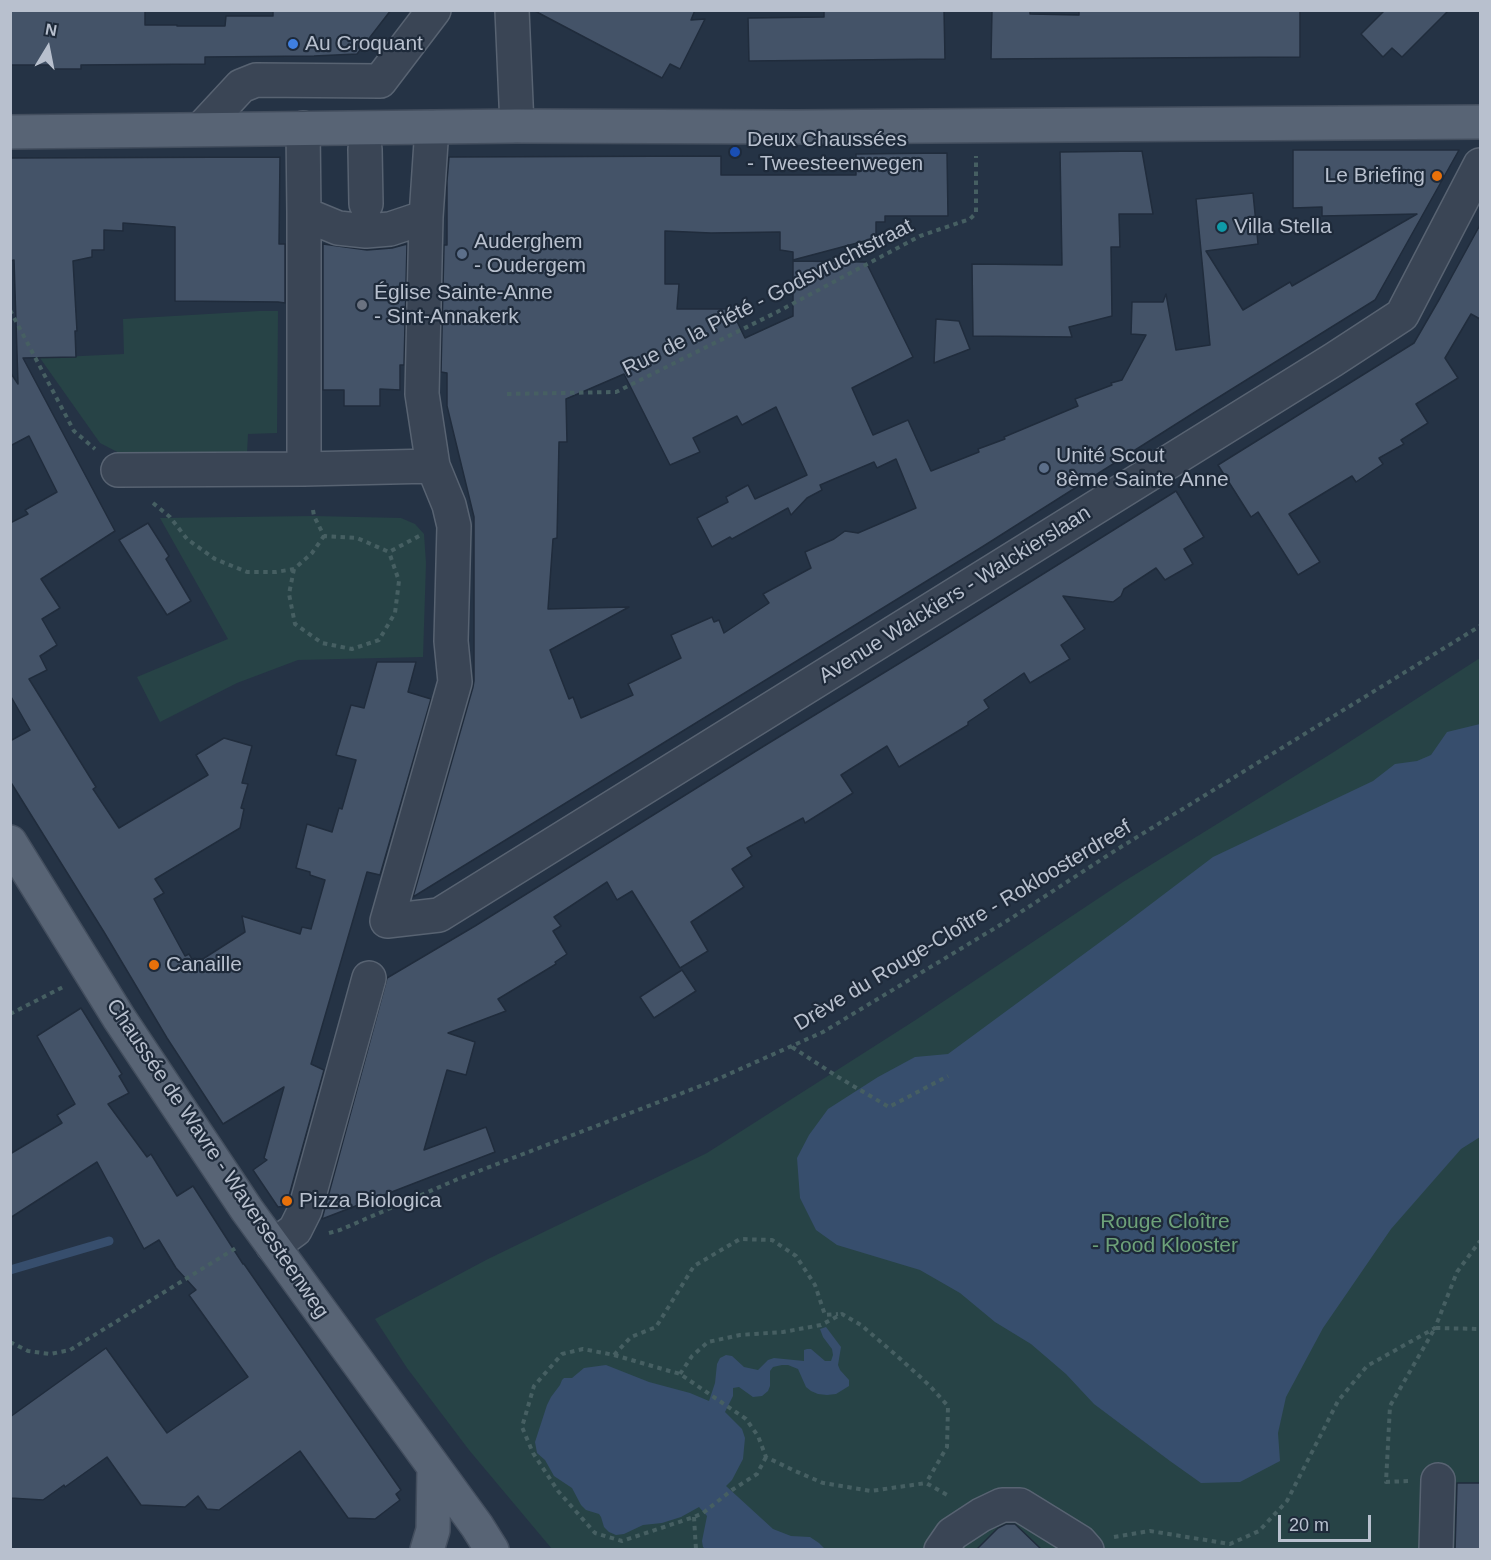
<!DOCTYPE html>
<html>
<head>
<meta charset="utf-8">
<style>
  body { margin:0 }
  #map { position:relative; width:1491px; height:1560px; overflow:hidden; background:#253345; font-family:Arial,sans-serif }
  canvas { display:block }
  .frame { position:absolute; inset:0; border:12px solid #b8c0ce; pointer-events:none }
  .north { position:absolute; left:18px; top:18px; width:60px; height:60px; -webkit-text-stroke:4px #1e2a3a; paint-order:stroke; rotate:10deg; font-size:16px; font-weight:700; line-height:24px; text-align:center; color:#b8c0ce }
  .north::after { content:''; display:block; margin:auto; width:21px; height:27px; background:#b8c0ce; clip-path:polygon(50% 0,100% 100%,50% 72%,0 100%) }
  .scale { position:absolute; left:1278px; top:1515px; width:93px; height:27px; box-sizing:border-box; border:3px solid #b8c0ce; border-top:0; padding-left:8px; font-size:18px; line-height:21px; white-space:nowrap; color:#b8c0ce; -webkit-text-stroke:4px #1e2a3a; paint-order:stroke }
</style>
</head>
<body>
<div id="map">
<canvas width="1491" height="1560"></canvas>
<div class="frame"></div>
<div class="north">N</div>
<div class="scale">20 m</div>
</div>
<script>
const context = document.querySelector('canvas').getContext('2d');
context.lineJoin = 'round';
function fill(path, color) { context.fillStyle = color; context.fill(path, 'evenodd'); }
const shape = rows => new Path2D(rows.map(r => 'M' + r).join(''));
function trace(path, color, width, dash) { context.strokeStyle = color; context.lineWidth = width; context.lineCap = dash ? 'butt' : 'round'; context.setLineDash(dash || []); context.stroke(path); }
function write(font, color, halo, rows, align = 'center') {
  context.font = font + ' Arial,sans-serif'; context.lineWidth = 4.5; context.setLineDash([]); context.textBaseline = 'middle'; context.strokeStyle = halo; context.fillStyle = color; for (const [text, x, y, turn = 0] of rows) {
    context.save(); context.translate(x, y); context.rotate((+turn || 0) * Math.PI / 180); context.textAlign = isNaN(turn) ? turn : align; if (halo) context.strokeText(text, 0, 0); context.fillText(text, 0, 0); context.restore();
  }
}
fill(shape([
  [259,311,278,311,277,433,248,434,247,454,125,456,100,443,40,358,124,354,123,319],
  [314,516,401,518,415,524,424,534,426,563,423,657,298,660,237,683,160,722,137,677,228,639,160,518],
  [1480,658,1480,1549,552,1549,469,1450,407,1368,375,1319,488,1259,707,1153,914,1021,1123,882,1329,755]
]), '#274346');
fill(shape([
  [1480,724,1480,1137,1461,1149,1391,1229,1323,1328,1286,1397,1278,1433,1280,1461,1240,1482,1201,1483,1170,1461,1094,1404,1066,1374,1031,1344,995,1322,960,1293,920,1270,837,1245,816,1230,800,1198,797,1158,809,1135,828,1109,878,1077,915,1057,948,1054,1126,923,1213,857,1373,781,1395,764,1417,761,1431,755,1447,732],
  [826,1327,841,1347,838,1365,840,1370,849,1380,849,1386,836,1394,827,1395,818,1394,811,1391,806,1387,798,1369,788,1365,782,1365,773,1367,770,1371,770,1386,768,1391,762,1396,753,1397,739,1387,733,1388,733,1396,725,1412,742,1429,745,1438,743,1459,732,1480,726,1486,773,1529,791,1536,810,1537,819,1543,825,1549,705,1549,703,1547,702,1541,707,1516,699,1507,681,1517,662,1523,643,1525,624,1534,616,1535,609,1532,604,1527,601,1517,599,1514,586,1510,581,1505,572,1488,554,1476,545,1460,537,1453,535,1442,547,1405,551,1397,560,1385,562,1380,564,1378,572,1378,584,1368,606,1365,649,1382,690,1393,709,1401,715,1383,717,1364,720,1358,726,1355,732,1356,744,1367,758,1370,768,1360,774,1358,804,1361,804,1350,807,1349,811,1349,825,1361,831,1361,833,1355,832,1349,823,1337,820,1329]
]), '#374e6d');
trace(shape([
  [10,1270,109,1241]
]), '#374e6d', 9);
const building = shape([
  [10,10,145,10,145,25,177,25,177,26,225,26,226,16,273,16,273,10,391,10,357,54,314,56,205,57,205,64,81,65,81,69,52,69,52,65,10,65,10,10],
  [533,10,695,10,691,20,705,19,680,69,670,64,662,78,533,10],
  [824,10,944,10,945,59,749,61,748,18,824,17,824,10],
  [992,10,1030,10,1030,14,1079,15,1079,10,1300,10,1300,57,991,59,992,10],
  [1385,10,1449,10,1402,57,1392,48,1383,57,1361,34,1385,10],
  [1293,150,1459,150,1375,300,1203,407,982,547,413,897,473,687,474,681,474,517,447,406,447,373,441,372,444,245,447,245,447,181,449,157,721,156,721,175,856,175,856,154,947,153,948,216,885,216,885,222,876,222,876,238,793,260,793,252,780,250,780,232,711,233,665,231,665,284,679,284,677,309,731,309,745,338,793,316,793,261,866,262,913,357,852,388,873,435,908,420,931,471,979,452,978,449,1005,439,1004,437,1078,406,1075,399,1112,385,1111,383,1122,380,1146,335,1131,334,1132,302,1163,302,1166,294,1176,350,1210,345,1196,199,1253,193,1258,244,1206,251,1243,310,1290,282,1292,286,1417,214,1322,216,1322,207,1293,208,1293,150],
  [624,374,670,465,700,452,693,438,737,416,742,425,776,407,807,475,755,499,748,485,726,497,728,502,697,518,712,547,730,537,732,539,788,508,791,515,807,498,822,490,820,485,874,462,877,468,896,459,916,508,858,533,845,531,834,539,805,552,811,568,763,594,769,603,724,633,719,620,714,622,712,617,671,635,681,658,628,684,633,695,581,718,573,697,569,699,550,650,629,607,548,609,553,539,557,538,559,442,567,442,566,399,624,374],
  [1142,151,1153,214,1119,214,1120,247,1111,247,1112,316,1069,327,1072,337,973,336,972,264,1062,265,1060,152,1142,151],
  [280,157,279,244,285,244,285,303,278,302,175,301,175,227,123,223,123,231,104,230,104,250,92,250,92,257,73,261,77,331,75,331,76,357,23,358,115,531,41,579,60,608,42,619,57,645,40,656,47,670,29,679,96,787,93,789,119,828,208,775,196,755,224,738,252,746,242,783,248,784,241,808,244,809,240,828,155,879,164,893,154,899,185,956,189,954,195,964,245,932,242,916,300,934,302,927,311,929,325,880,310,875,310,872,296,868,307,824,332,832,339,808,342,809,356,760,336,755,351,705,364,708,377,662,416,662,408,692,431,699,380,875,367,872,311,1064,324,1070,287,1203,286,1206,278,1207,253,1170,267,1160,264,1158,284,1087,223,1124,167,1038,104,932,10,781,10,741,30,730,10,695,10,523,28,514,25,510,57,492,29,436,10,446,10,372,18,384,14,260,10,261,10,158,280,157],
  [1480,225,1480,319,1471,314,1445,358,1458,378,1416,404,1428,423,1401,440,1404,444,1379,458,1383,464,1356,482,1352,476,1289,514,1320,562,1298,575,1258,512,1251,517,1218,465,1414,343,1440,298,1480,225],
  [323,244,367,250,392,248,407,244,404,365,400,365,400,390,380,389,380,406,344,406,344,390,323,390,323,244],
  [936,319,959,321,970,349,934,363,936,319],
  [1176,491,1204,537,1184,549,1193,564,1165,580,1156,568,1124,589,1121,596,1113,602,1063,596,1085,629,1061,645,1070,659,1030,683,1024,673,984,700,989,708,968,722,968,725,899,767,887,746,841,775,853,793,805,823,803,818,747,848,752,856,732,869,744,887,691,922,708,951,680,968,632,891,617,900,607,882,554,917,561,926,553,931,567,954,555,962,556,964,498,999,506,1011,448,1033,475,1042,466,1075,447,1070,424,1150,486,1127,495,1152,322,1219,387,978,475,926,764,746,926,647,1176,491],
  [148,523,169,556,166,559,191,601,167,615,119,540,148,523],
  [682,970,696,991,654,1018,640,997,682,970],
  [81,1008,122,1074,119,1076,129,1093,108,1104,147,1157,151,1154,177,1196,193,1186,243,1264,244,1264,401,1490,396,1494,400,1500,375,1519,348,1518,300,1451,219,1510,207,1509,198,1496,185,1507,141,1505,107,1457,65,1487,64,1485,43,1500,10,1498,10,1417,106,1348,167,1433,248,1377,189,1295,196,1290,176,1268,159,1240,144,1249,97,1162,10,1218,10,1154,62,1123,57,1115,75,1104,37,1036,81,1008],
  [1457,1483,1480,1483,1480,1550,1455,1550,1457,1483],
  [1006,1524,1015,1524,1042,1550,976,1550,998,1528,1006,1524]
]);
fill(building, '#445368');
trace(building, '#202c3c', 1.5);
const minor = shape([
  [512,10,517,126],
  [432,127,426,217,422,394,433,466,449,505,454,526,451,641,455,682,387,921,439,915,1333,360,1402,315,1480,165],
  [202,128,241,86,256,80,380,81,434,10],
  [303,128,304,214,304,469],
  [365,149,366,204],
  [304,214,338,228,366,231,390,229,426,217],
  [118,470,304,469,433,466],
  [273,1246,295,1230,305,1210,369,978],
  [941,1550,952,1534,981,1515,1002,1505,1020,1505,1080,1542,1087,1550],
  [1436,1550,1438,1480]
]);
const major = shape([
  [10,132,517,126,796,127,1480,122],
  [10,842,119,1018,247,1210,477,1526,492,1550],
  [427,1550,433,1530,434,1468]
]);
trace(minor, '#586372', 36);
trace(major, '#434e5e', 36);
trace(shape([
  [10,310,74,431,95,449],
  [507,394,616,392,777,312,920,236,970,219,976,213,976,156],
  [153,503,170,517,187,539,215,559,247,572,276,572,294,569,312,553,324,536],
  [313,510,314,516,324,536,357,538,389,552,421,535],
  [294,569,289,594,295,624,322,643,352,649,379,640,395,613,399,581,389,552],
  [10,1014,63,987],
  [792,1047,838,1077,889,1107,948,1076],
  [329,1233,340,1230,458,1179,711,1082,823,1032,1010,919,1116,850,1480,626],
  [10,1342,28,1351,50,1354,70,1350,236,1248],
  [614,1355,631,1337,656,1327,694,1266,740,1239,772,1240,796,1256,815,1285,825,1315,838,1314],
  [680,1374,692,1356,708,1342,740,1335,783,1332,821,1325,842,1314,861,1325,896,1355,929,1385,948,1406,947,1447,926,1483],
  [766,1457,757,1474,732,1490,703,1513,694,1517,622,1541,595,1533,558,1491,533,1453,522,1427,534,1386,562,1354,583,1349,614,1355,680,1374,746,1419,758,1436,766,1457,795,1471,823,1483,871,1491,926,1483,949,1496],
  [1408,1481,1386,1482,1390,1406,1435,1328,1480,1329],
  [694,1517,696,1550],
  [1114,1537,1150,1531,1230,1544,1259,1531,1287,1501,1338,1401,1367,1366,1435,1328,1457,1272,1480,1241]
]), '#465f62', 4, [4.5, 4.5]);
trace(minor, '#3a4555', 33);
trace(major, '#586475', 33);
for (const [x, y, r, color] of [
  [293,44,6,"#3f7fe0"],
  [735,152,6,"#1a4fb4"],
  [1437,176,6,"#e8710a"],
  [1222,227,6,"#0f9aa8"],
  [462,254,6,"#5c6f8a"],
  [362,305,6,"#6b7280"],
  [1044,468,6,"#5c6f8a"],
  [154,965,6,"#e8710a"],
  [287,1201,6,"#e8710a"]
]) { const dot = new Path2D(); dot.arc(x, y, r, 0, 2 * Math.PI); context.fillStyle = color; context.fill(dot); trace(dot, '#1e2a3a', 2); }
write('21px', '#b8c0ce', '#1e2a3a', [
  ["Au Croquant",305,44],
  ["Deux Chaussées",747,140],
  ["- Tweesteenwegen",747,164],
  ["Le Briefing",1425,176,"right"],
  ["Villa Stella",1234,227],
  ["Auderghem",474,242],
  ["- Oudergem",474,266],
  ["Église Sainte-Anne",374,293],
  ["- Sint-Annakerk",374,317],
  ["Unité Scout",1056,456],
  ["8ème Sainte Anne",1056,480],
  ["Canaille",166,965],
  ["Pizza Biologica",299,1201]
], 'left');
write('21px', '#b8c0ce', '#1e2a3a', [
  ["Rue de la Piété - Godsvruchtstraat",768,298,-27],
  ["Avenue Walckiers - Walckierslaan",955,595,-32],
  ["Drève du Rouge-Cloître - Rokloosterdreef",963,926,-31],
  ["Chaussée de Wavre - Waversesteenweg",217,1159,56]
]);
write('21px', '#6da179', '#1e2a3a', [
  ["Rouge Cloître",1165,1222],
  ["- Rood Klooster",1165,1246]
]);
</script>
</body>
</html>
